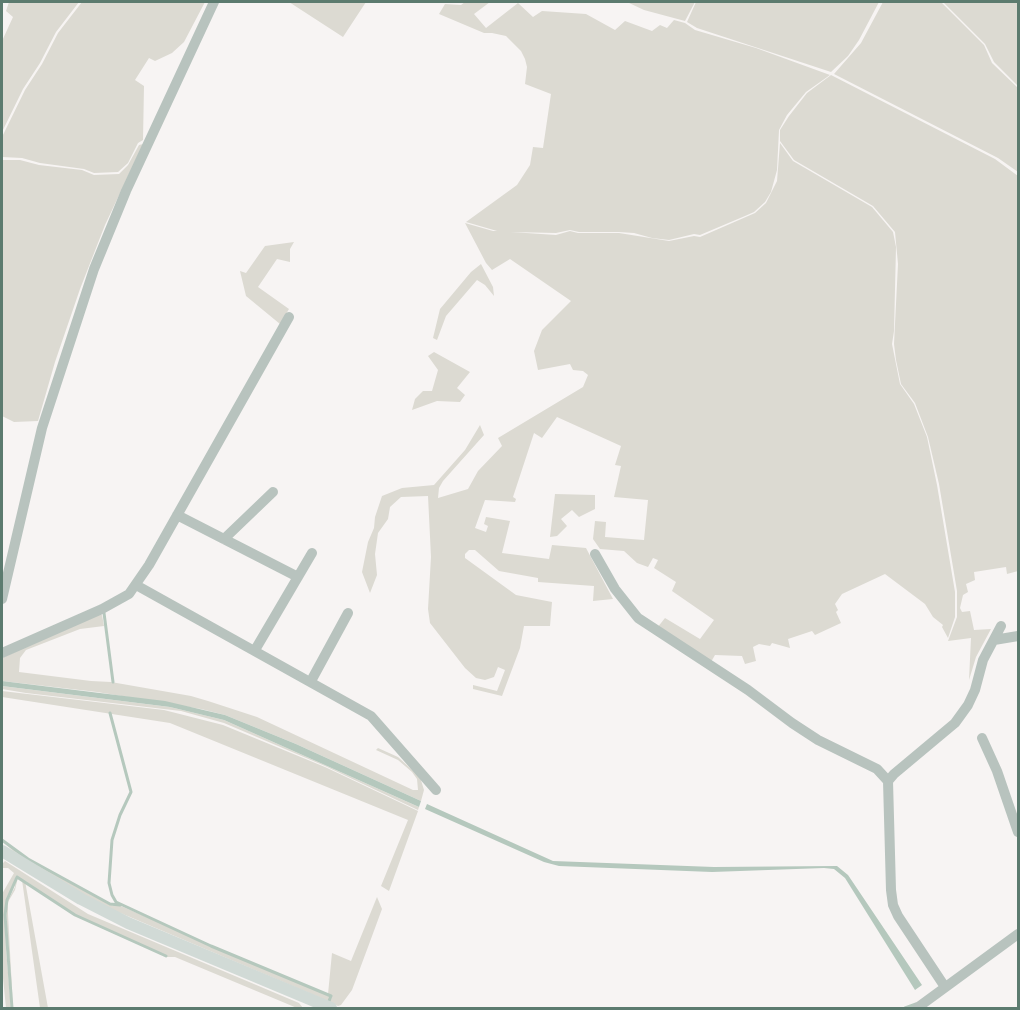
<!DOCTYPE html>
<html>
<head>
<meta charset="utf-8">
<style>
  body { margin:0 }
  #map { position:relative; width:1020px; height:1010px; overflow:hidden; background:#f7f4f3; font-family:"Varela Round",sans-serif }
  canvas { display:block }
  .frame { position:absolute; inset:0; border:3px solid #5c7b6f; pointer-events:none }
</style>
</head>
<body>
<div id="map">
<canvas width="1020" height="1010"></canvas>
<div class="frame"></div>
</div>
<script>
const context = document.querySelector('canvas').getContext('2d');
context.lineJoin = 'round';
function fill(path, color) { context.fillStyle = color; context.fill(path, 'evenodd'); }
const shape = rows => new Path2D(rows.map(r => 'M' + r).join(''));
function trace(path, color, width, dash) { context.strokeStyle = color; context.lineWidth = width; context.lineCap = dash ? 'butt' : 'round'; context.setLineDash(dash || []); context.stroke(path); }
fill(shape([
  [9,2,79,2,56,32,40,63,23,89,2,132,2,41,13,17,6,11],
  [82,2,205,2,184,42,172,53,155,61,149,58,135,80,144,86,143,140,138,143,128,163,118,172,94,173,84,169,40,163,22,158,2,157,2,137,25,90,42,64,58,33],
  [289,2,366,2,343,37],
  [465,2,490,2,474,14,486,28,518,3,533,17,542,11,586,14,615,30,625,21,652,31,660,25,667,28,674,20,685,23,695,30,756,48,830,75,806,92,787,115,779,130,777,170,771,192,765,202,754,212,745,216,700,235,694,234,669,240,652,238,634,233,619,232,579,232,570,230,556,233,511,232,556,235,570,231,578,233,619,233,669,241,694,236,700,237,755,213,766,203,777,181,780,143,793,161,872,207,893,232,896,247,894,331,892,344,900,384,914,404,927,437,937,485,955,592,955,617,948,638,942,627,943,625,933,617,925,604,885,574,842,594,835,604,838,610,836,612,841,623,815,635,812,631,788,639,790,648,772,643,770,646,759,644,753,647,756,661,745,664,742,656,715,655,711,662,657,628,665,618,700,639,714,620,672,591,676,582,654,568,658,560,653,558,648,567,637,563,624,551,600,549,593,539,595,521,606,522,605,537,644,540,648,500,614,497,621,466,615,465,621,446,557,417,542,438,534,433,513,497,516,499,515,502,485,500,475,528,486,532,488,526,484,524,486,517,510,521,502,553,549,559,552,545,586,548,613,599,593,601,594,586,538,582,538,578,499,571,475,550,469,550,465,554,465,558,516,595,552,602,550,626,524,626,520,648,502,696,473,689,473,685,497,691,505,670,498,667,494,677,485,680,476,678,465,668,430,623,428,609,431,557,428,496,401,497,390,507,388,519,378,533,375,554,377,575,370,593,362,572,368,542,374,528,375,517,382,496,402,488,434,485,465,450,480,425,484,435,443,481,439,488,438,498,468,489,478,471,502,446,498,438,583,387,588,375,583,371,573,370,570,364,538,370,534,351,542,330,571,301,510,259,492,270,486,263,465,223,493,231,497,231,466,222,517,185,530,165,533,147,543,148,551,94,525,84,527,67,525,59,521,51,506,36,492,33,484,33,439,14,445,4,461,5],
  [627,2,695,2,685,21,644,10],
  [696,2,879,2,859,40,848,56,831,72,697,28,687,22],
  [883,2,941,2,984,45,992,63,1018,88,1018,172,998,158,834,74,861,43],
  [943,2,1018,2,1018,86,994,62,985,44],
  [831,75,995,159,1018,176,1018,571,1007,574,1006,567,974,572,975,580,966,584,968,592,963,595,960,608,962,612,970,611,974,630,991,629,976,657,969,680,971,638,948,641,957,617,957,591,939,484,928,437,915,403,901,384,896,360,894,344,898,264,895,232,873,206,794,160,780,141,780,130,789,116,807,93],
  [143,144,105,225,80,289,55,362,38,421,14,422,2,416,2,160,20,160,39,165,82,170,94,175,119,174,128,165,139,145],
  [294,242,290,249,290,262,277,259,258,287,289,309,280,324,246,296,240,271,246,273,265,246],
  [481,264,493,287,494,296,485,285,477,280,446,316,437,340,433,338,440,309,471,272],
  [434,352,470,372,457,388,465,395,460,402,437,401,412,410,415,399,423,391,432,391,438,370,428,356],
  [555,494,595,495,595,509,579,517,572,510,561,519,567,526,557,536,550,537],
  [99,613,102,615,104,626,80,629,26,650,20,658,19,672,91,681,111,682,191,696,208,701,257,717,413,790,418,790,417,779,412,772,398,760,376,750,378,748,398,757,420,777,424,790,421,801,296,744,225,715,201,709,97,692,2,681,2,658],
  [2,686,170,707,224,720,419,807,418,810,325,766,224,723,181,711,26,693,2,689],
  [2,691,164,710,223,725,325,767,418,811,389,891,381,886,408,820,170,723,2,697],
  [2,841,28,860,110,905,121,906,331,997,328,1001,111,909,81,894,13,851],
  [5,861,88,914,299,1003,303,1008,297,1008,175,957,167,957,106,930,75,915,25,881,48,1008,40,1008,22,880,18,877,15,890,8,902,8,914,13,1008,6,915,8,900,15,887,16,876,5,905,6,949,11,1008,6,1008,2,968,2,894,14,873,8,868,3,868,2,871,2,864],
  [377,897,382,909,368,947,352,990,341,1005,338,1006,329,1002,332,997,328,994,332,953,351,961]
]), '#dcdad2');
fill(shape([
  [2,681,165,701,225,715,296,744,421,801,419,807,224,720,170,707,2,686],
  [427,804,553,861,714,867,837,866,848,875,922,985,915,990,845,878,834,869,824,868,712,872,559,866,544,862,425,809]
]), '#b5c8bd');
trace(shape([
  [104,613,113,682],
  [110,713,131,792,120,815,112,840,109,883,112,895,116,902,211,946,331,996,329,1001],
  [2,840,28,859,110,904,120,905],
  [12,1008,5,915,7,900,17,877,75,915,166,956],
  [905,1008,916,1004]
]), '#b5c8bd', 3);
trace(shape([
  [177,515,298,577],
  [224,539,273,492],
  [595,554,615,589,638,618,748,690,792,723,818,740,877,769,888,781,891,890,893,905,898,916,945,987],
  [136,585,371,716,436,790],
  [2,599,42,428,94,269,126,191,214,2],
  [994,640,1018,636],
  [255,650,312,553],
  [2,653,102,609,129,594,149,565,289,317],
  [311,681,348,613],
  [982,738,997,771,1018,832],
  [888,781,894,774,955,723,968,705,975,690,983,660,1001,626],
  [917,1008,1018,934]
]), '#b8c3be', 10);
trace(shape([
  [2,851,81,899,128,923,331,1008]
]), '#d1dad6', 12);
</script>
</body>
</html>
